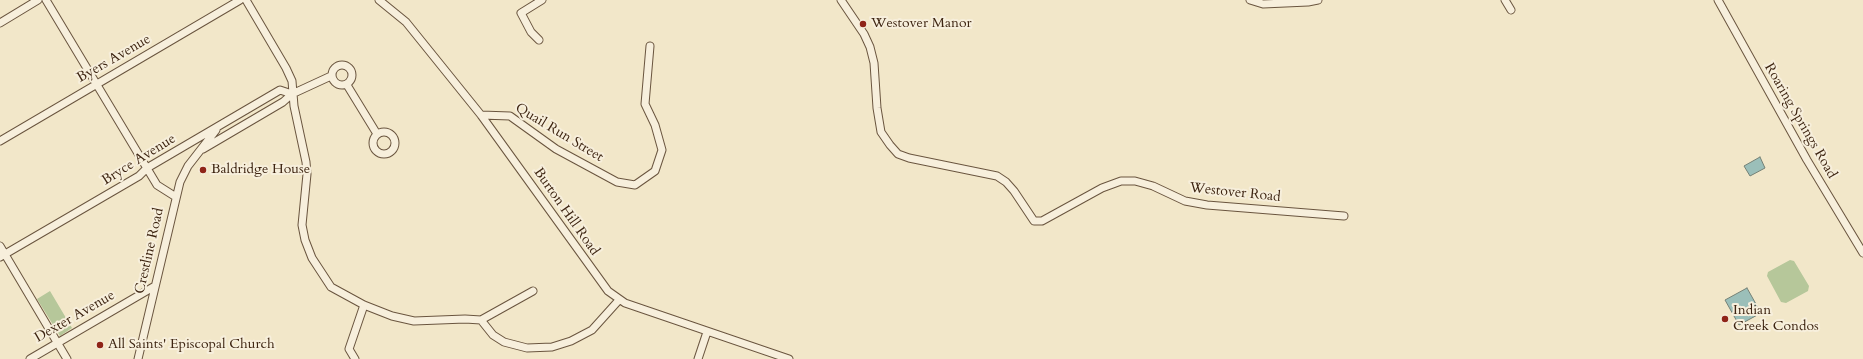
<!DOCTYPE html>
<html>
<head>
<meta charset="utf-8">
<style>
  body { margin:0 }
  canvas { display:block; background:#f2e7c9 }
</style>
</head>
<body>
<canvas width="1863" height="359"></canvas>
<script>
const context = document.querySelector('canvas').getContext('2d');
context.lineJoin = 'round';
function fill(path, color) { context.fillStyle = color; context.fill(path, 'evenodd'); }
const shape = rows => new Path2D(rows.map(r => 'M' + r).join(''));
function trace(path, color, width, dash) { context.strokeStyle = color; context.lineWidth = width; context.lineCap = dash ? 'butt' : 'round'; context.setLineDash(dash || []); context.stroke(path); }
function write(font, color, halo, rows, align = 'center') {
  context.font = font + ' Cardo,serif'; context.lineWidth = 4; context.setLineDash([]); context.textBaseline = 'middle'; context.strokeStyle = halo; context.fillStyle = color; for (const [text, x, y, turn = 0] of rows) {
    context.save(); context.translate(x, y); context.rotate((+turn || 0) * Math.PI / 180); context.textAlign = isNaN(turn) ? turn : align; if (halo) context.strokeText(text, 0, 0); context.fillText(text, 0, 0); context.restore();
  }
}
fill(shape([
  [1790,260,1794,261,1809,286,1808,291,1786,303,1781,302,1767,276,1768,272],
  [50,291,72,328,60,336,37,299]
]), '#b6c79a');
const water = shape([
  [1760,157,1765,168,1750,176,1744,166,1760,157],
  [1747,288,1761,313,1739,325,1725,300,1747,288]
]);
fill(water, '#9bbfb9');
trace(water, '#758176', 1);
const minor = shape([
  [46,0,157,185,176,197],
  [246,0,286,68,292,81,294,106,306,162,307,174,302,225,305,240,312,258,331,287,364,305,392,316,414,321,465,319,481,320,493,335,504,342,527,348,552,347,571,341,592,330,619,300],
  [379,0,406,22,481,115,608,291,625,303,789,359],
  [841,0,864,34,870,47,874,63,877,108,881,132,890,145,898,154,909,158,997,176,1006,182,1014,191,1034,221,1042,221,1102,188,1121,181,1135,181,1153,186,1185,201,1207,205,1344,216],
  [1250,0,1263,4,1308,2,1318,0],
  [1505,0,1511,10],
  [1718,0,1807,160,1863,253],
  [0,23,38,0],
  [539,40,531,32,521,13,542,0],
  '332 75a10 10 0 1 1 20 0a10 10 0 1 1-20 0Z',
  [347,85,377,134],
  [481,115,510,116,556,149,617,182,635,185,655,171,662,150,655,125,645,104,650,46],
  '373 143a11 11 0 1 1 22 0a11 11 0 1 1-22 0Z',
  [0,141,240,0],
  [203,149,283,102,292,94,331,76],
  [0,246,67,359],
  [0,257,139,176,147,168,280,90,292,94],
  [481,320,533,291],
  [30,359,155,286],
  [138,359,180,182,188,166,216,130],
  [355,359,349,349,364,305],
  [698,359,707,332]
]);
trace(minor, '#6a553f', 9);
trace(minor, '#f7efdc', 7);
for (const [x, y, r, color] of [
  [863,24,4,"#8f2418"],
  [203,170,4,"#8f2418"],
  [1725,319,4,"#8f2418"],
  [100,345,4,"#8f2418"]
]) { const dot = new Path2D(); dot.arc(x, y, r, 0, 2 * Math.PI); context.fillStyle = color; context.fill(dot); trace(dot, '#f7efdc', 1.5); }
write('14px', '#3d2411', '#f7efdc', [
  ["Westover Manor",871,24],
  ["Baldridge House",211,170],
  ["Indian",1733,311],
  ["Creek Condos",1733,327],
  ["All Saints' Episcopal Church",108,345]
], 'left');
write('14px', '#3d2411', '#f7efdc', [
  ["Byers Avenue",114,59,-30],
  ["Roaring Springs Road",1800,121,60],
  ["Quail Run Street",559,133,31],
  ["Bryce Avenue",139,160,-32],
  ["Westover Road",1235,193,6],
  ["Burton Hill Road",566,212,55],
  ["Crestline Road",150,251,-77],
  ["Dexter Avenue",75,317,-30]
]);
</script>
</body>
</html>
